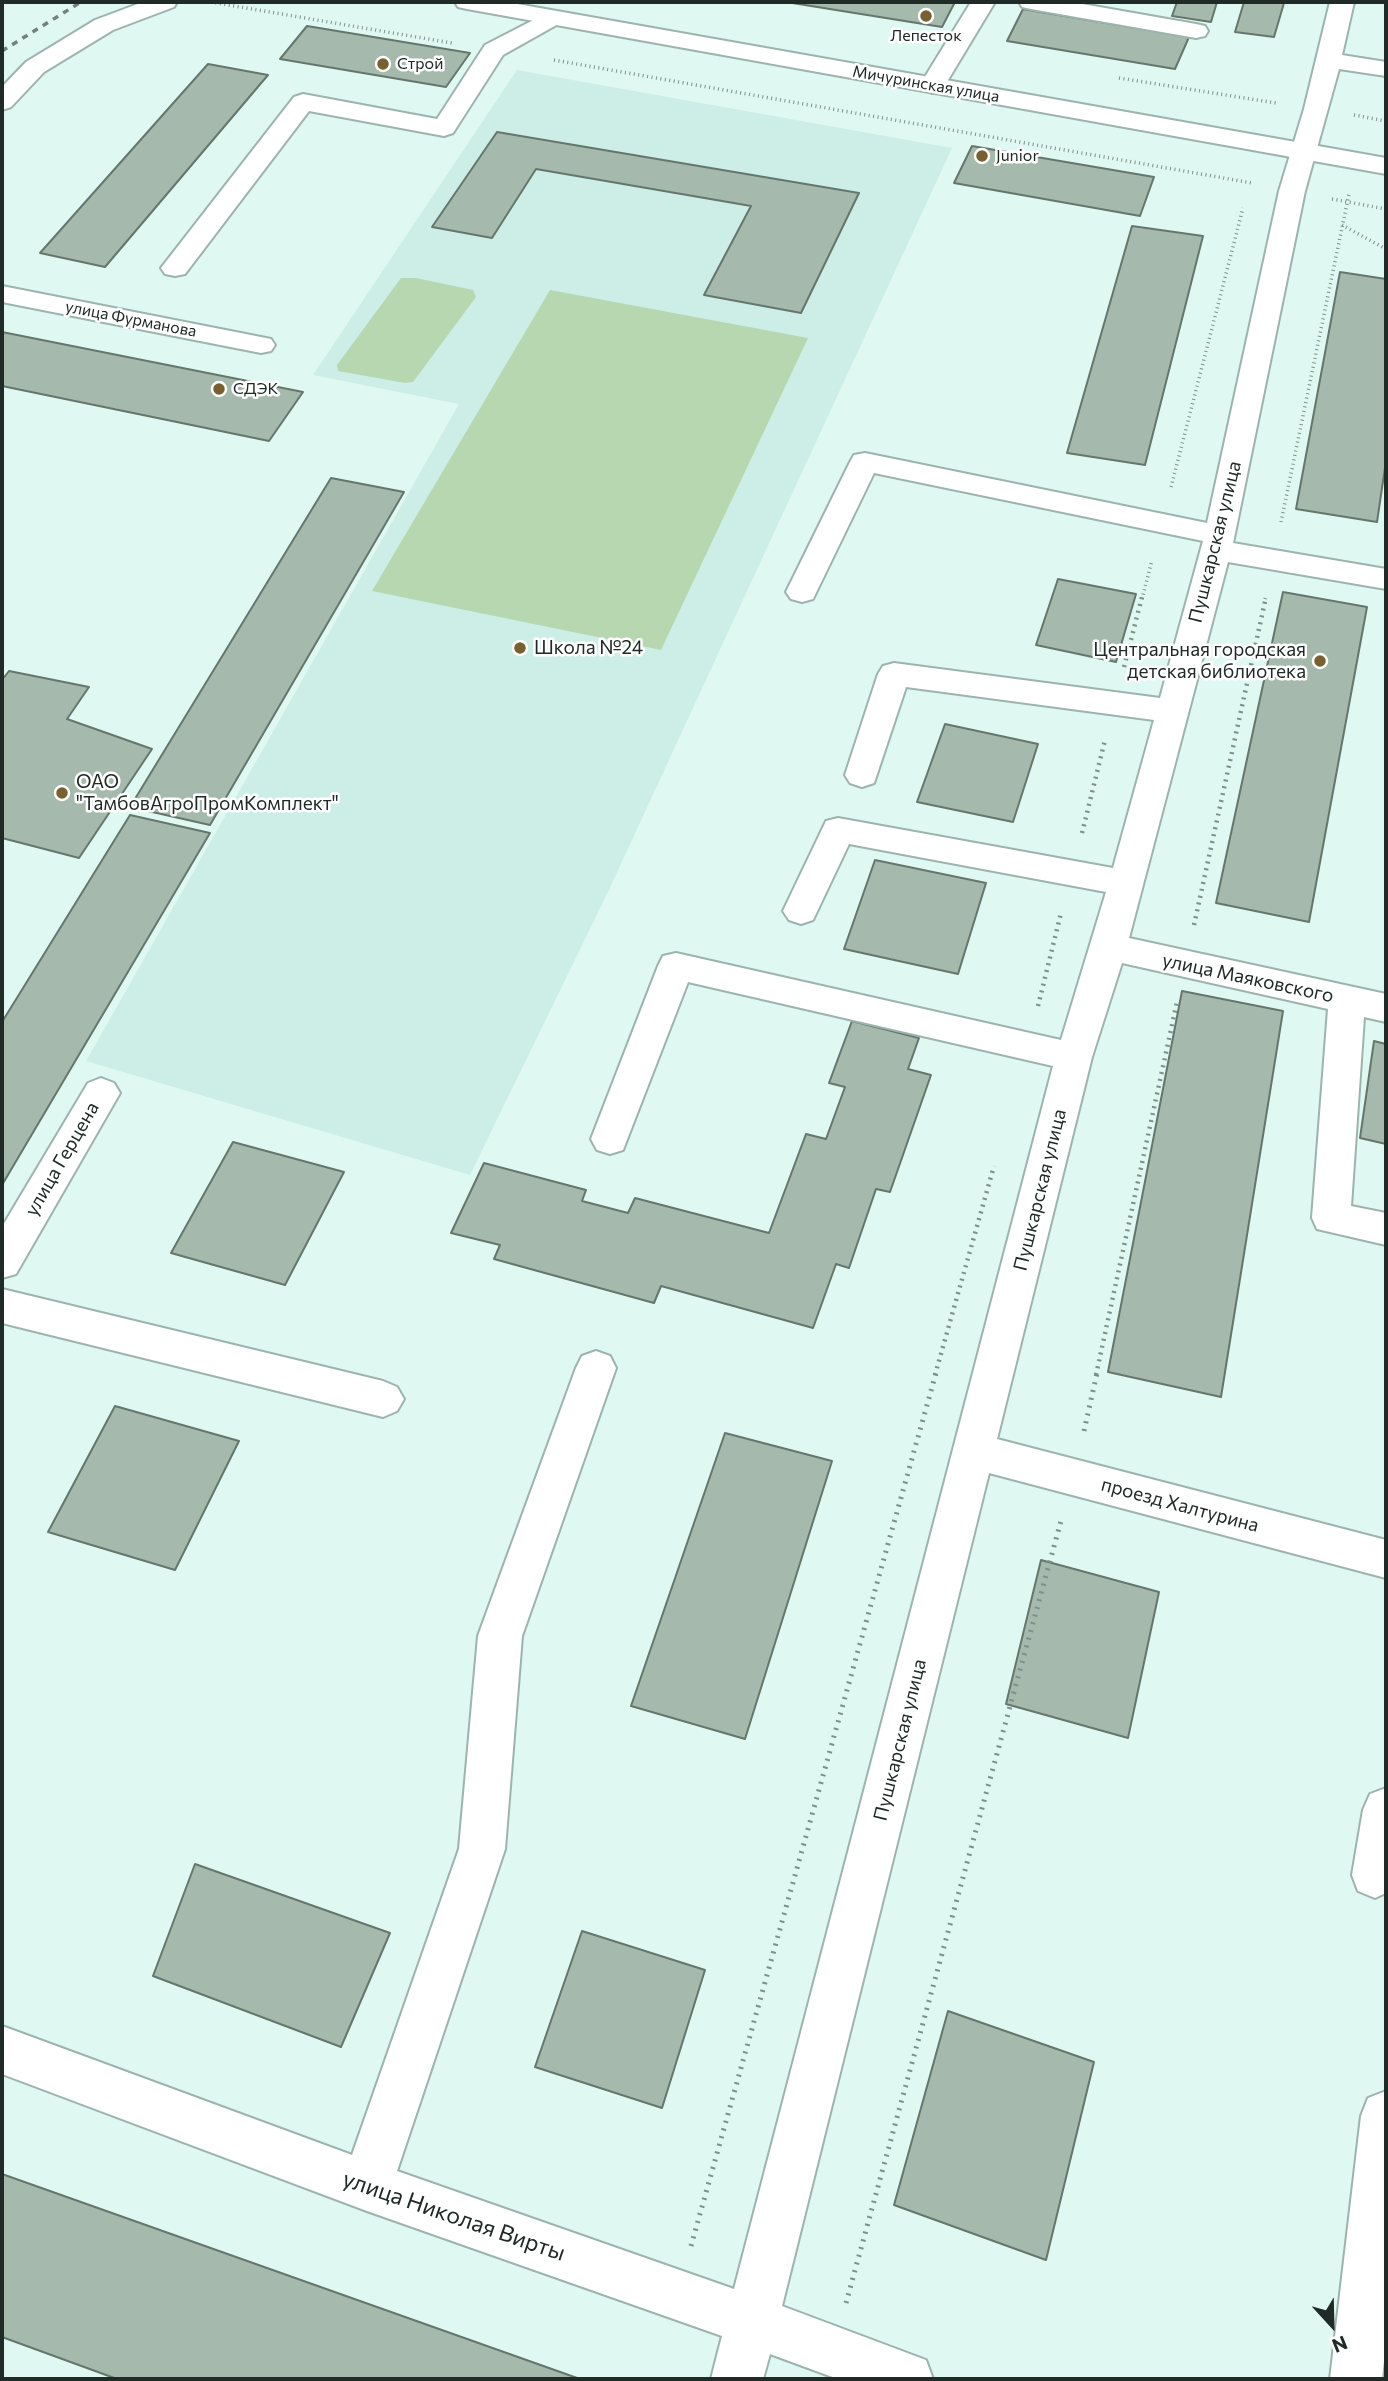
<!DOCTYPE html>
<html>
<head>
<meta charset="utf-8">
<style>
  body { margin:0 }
  #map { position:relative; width:1388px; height:2381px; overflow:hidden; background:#e0f8f2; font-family:Commissioner,sans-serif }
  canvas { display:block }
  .frame { position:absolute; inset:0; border:4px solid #202a27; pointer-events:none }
  .north { position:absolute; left:1297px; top:2290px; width:70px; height:70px; -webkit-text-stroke:5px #fff; paint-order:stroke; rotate:158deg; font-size:19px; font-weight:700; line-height:28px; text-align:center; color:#202a27 }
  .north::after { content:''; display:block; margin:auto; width:24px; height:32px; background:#202a27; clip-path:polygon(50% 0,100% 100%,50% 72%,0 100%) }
</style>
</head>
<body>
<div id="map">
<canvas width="1388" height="2381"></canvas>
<div class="frame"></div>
<div class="north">N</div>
</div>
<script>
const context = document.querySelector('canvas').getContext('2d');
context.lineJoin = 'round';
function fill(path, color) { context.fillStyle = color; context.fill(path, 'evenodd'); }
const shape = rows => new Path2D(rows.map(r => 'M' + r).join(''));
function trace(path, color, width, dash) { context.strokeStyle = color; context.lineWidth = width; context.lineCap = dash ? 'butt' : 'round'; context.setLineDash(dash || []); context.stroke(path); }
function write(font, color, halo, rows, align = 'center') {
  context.font = font + ' Commissioner,sans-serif'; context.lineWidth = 5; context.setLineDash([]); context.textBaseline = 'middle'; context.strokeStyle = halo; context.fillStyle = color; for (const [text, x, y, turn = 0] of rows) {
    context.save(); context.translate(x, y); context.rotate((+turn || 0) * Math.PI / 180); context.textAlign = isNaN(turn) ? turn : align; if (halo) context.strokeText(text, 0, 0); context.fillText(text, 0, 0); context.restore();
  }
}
fill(shape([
  [517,70,952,148,607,894,470,1175,86,1061,459,404,313,375]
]), '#cceee6');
fill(shape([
  [401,278,416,278,473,290,476,297,413,382,405,383,338,371,337,365],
  [550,290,808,338,661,650,372,591]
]), '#b7d7b1');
const building = shape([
  [786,2,955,2,942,27,786,2],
  [1177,2,1217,2,1211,22,1172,16,1177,2],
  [1244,2,1284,3,1274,37,1235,32,1244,2],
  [1023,9,1189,37,1175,69,1007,41,1023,9],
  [307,26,470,53,446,87,280,59,307,26],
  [208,64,268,75,105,267,40,253,208,64],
  [497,132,859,193,801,313,704,295,751,206,536,169,492,238,432,227,497,132],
  [972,146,1154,177,1140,216,954,183,972,146],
  [1132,226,1203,236,1145,465,1067,453,1132,226],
  [1340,272,1386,279,1386,461,1377,522,1296,509,1340,272],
  [2,332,303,392,269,441,2,386,2,332],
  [331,478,404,492,210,825,130,807,331,478],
  [1058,579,1136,594,1116,662,1036,645,1058,579],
  [1283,592,1367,607,1309,922,1216,903,1283,592],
  [9,671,89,687,67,719,152,749,79,858,2,838,2,680,9,671],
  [945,724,1038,744,1013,822,917,802,945,724],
  [130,815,210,833,2,1185,2,1022,130,815],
  [875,860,986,883,958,974,844,949,875,860],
  [1182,991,1283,1011,1221,1397,1108,1372,1182,991],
  [852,1021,919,1038,908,1069,931,1075,890,1192,876,1189,849,1268,836,1264,813,1328,661,1286,654,1303,494,1259,500,1245,451,1233,484,1163,586,1190,582,1201,628,1213,635,1198,769,1233,806,1134,826,1139,845,1087,829,1083,852,1021],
  [1374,1041,1386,1044,1386,1144,1360,1138,1374,1041],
  [233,1142,344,1172,285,1285,171,1253,233,1142],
  [115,1406,239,1441,175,1570,48,1532,115,1406],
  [725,1433,832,1461,745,1739,631,1706,725,1433],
  [1041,1560,1159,1592,1128,1738,1006,1704,1041,1560],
  [195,1864,390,1933,341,2047,153,1976,195,1864],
  [582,1931,705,1970,662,2108,535,2067,582,1931],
  [948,2011,1094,2062,1046,2260,894,2205,948,2011],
  [2,2174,580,2379,117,2379,2,2337,2,2174]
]);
fill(building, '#a6b9ad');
trace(building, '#65776d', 2);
const minor = shape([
  [143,2,177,2,174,7,113,30,44,72,11,107,2,110,2,87,26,62,95,20,143,2],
  [971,2,995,2,942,90,933,93,924,90,920,85,971,2],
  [1019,2,1071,2,1196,24,1205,26,1208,31,1205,36,1196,38,1031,9,1022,7,1019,2],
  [1330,2,1354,2,1342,55,1386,62,1386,76,1339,69,1305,191,1233,543,1386,569,1386,589,1228,562,1129,938,1386,994,1386,1022,1364,1017,1351,1206,1386,1213,1386,1245,1317,1229,1312,1218,1328,1009,1122,963,1092,1057,997,1439,1386,1540,1386,1578,989,1473,782,2306,926,2360,933,2379,838,2379,770,2354,763,2379,711,2379,722,2336,367,2211,2,2074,2,2026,352,2155,459,1849,478,1636,576,1368,582,1356,596,1351,610,1356,616,1368,522,1636,505,1849,397,2171,734,2289,1053,1066,688,982,623,1150,610,1154,597,1150,591,1139,658,966,663,956,676,953,1061,1040,1106,892,849,844,813,920,801,924,789,920,783,911,826,821,838,818,1113,868,1154,720,906,687,874,783,862,787,850,783,845,775,878,674,883,666,894,663,1160,698,1203,541,874,473,813,599,802,602,791,599,786,592,850,462,854,455,865,453,1207,523,1279,191,1304,109,1330,2],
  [551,11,560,13,563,18,560,23,503,55,453,133,444,136,309,111,185,274,175,276,165,274,161,268,294,97,303,94,437,119,485,45,551,11],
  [2,286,261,337,271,339,275,345,271,351,261,353,2,302,2,286],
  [101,1078,114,1083,120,1093,16,1274,2,1278,2,1227,88,1083,101,1078],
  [2,1289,383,1381,397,1387,404,1399,397,1411,383,1417,2,1323,2,1289],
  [1386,1788,1386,1893,1375,1898,1358,1891,1352,1875,1363,1810,1370,1794,1386,1788],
  [1386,2091,1386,2343,1382,2379,1330,2379,1361,2116,1368,2098,1386,2091]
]);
const major = shape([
  [455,2,506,2,1386,158,1386,174,467,9,458,7,455,2]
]);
trace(minor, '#9db4ae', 4);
trace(major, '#9db4ae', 4);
trace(shape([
  [211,2,452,43],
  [554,60,1252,183],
  [1119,78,1276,103],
  [1354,115,1386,121],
  [1332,199,1386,209],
  [1342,225,1386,249],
  [1171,487,1243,208],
  [1281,522,1349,194],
  [1142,599,1152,560],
  [1265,599,1266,595]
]), '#7f908b', 3.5, [1, 3.5]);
trace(shape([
  [1124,667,1142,597],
  [1082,833,1105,740],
  [1194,925,1266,597],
  [1038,1006,1061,913],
  [935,1375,994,1166],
  [1096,1375,1177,1002]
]), '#7f908b', 4.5, [2, 5]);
trace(shape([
  [1084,1431,1097,1373],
  [691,2246,936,1373],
  [846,2303,1061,1521]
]), '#7f908b', 5, [2, 6]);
fill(minor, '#fff');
fill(major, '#fff');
trace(shape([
  [2,51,81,2]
]), '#72827e', 3.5, [6, 6]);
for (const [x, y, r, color] of [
  [926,16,7,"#796031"],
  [383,64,7,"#796031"],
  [982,156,7,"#796031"],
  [219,389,7,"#796031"],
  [520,648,7,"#796031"],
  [1320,661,7,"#796031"],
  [62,793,7,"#796031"]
]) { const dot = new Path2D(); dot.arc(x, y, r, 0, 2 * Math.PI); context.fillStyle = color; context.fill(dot); trace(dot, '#fff', 2.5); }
write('16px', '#202a27', '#fff', [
  ["Лепесток",926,36,"center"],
  ["Строй",397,64],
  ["Junior",996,156],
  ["СДЭК",233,389]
], 'left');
write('16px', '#202a27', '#fff', [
  ["Мичуринская улица",926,84,10],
  ["улица Фурманова",131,319,11]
]);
write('19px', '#202a27', '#fff', [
  ["Пушкарская улица",1215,542,-76],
  ["улица Маяковского",1248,978,12],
  ["улица Герцена",62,1159,-60],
  ["Пушкарская улица",1040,1190,-76],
  ["проезд Халтурина",1180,1505,15],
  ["Пушкарская улица",900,1740,-76]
]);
write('19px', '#202a27', '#fff', [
  ["Школа №24",534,648],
  ["Центральная городская",1306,650,"right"],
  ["детская библиотека",1306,672,"right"],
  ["ОАО",76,782],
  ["\"ТамбовАгроПромКомплект\"",76,804]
], 'left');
write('23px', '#202a27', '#fff', [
  ["улица Николая Вирты",454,2216,19]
]);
</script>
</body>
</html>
